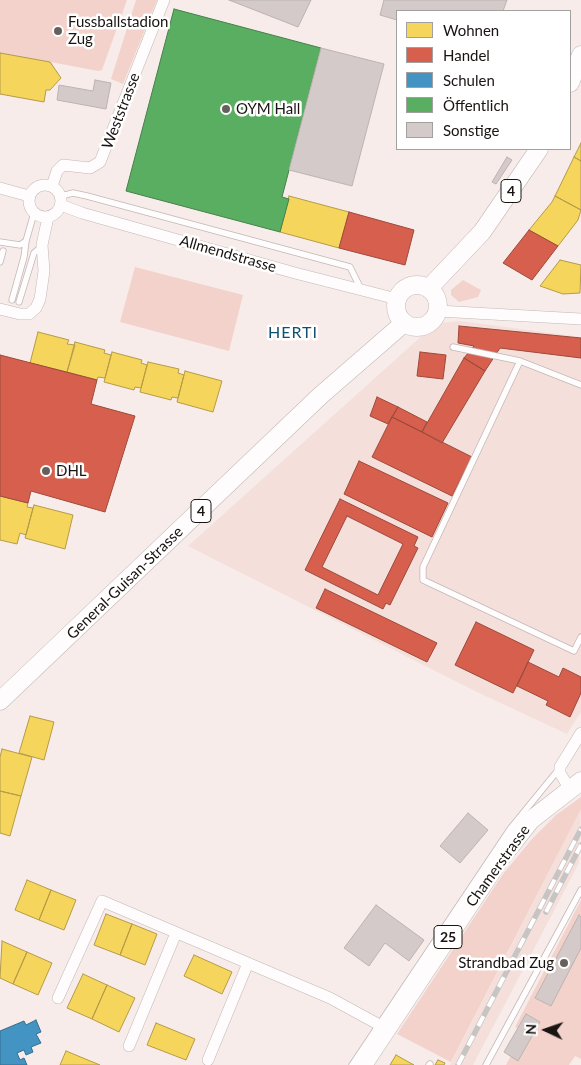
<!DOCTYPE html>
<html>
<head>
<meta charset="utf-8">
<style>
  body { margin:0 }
  #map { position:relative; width:581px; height:1065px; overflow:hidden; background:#f7ecea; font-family:Lato,sans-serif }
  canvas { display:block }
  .legend { position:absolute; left:396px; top:10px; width:175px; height:140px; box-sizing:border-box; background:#fff; border:1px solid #a3a1a0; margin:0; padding:6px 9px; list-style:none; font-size:15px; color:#191311 }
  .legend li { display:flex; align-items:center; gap:10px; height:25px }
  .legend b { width:25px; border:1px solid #a3a1a0 }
  .north { position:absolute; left:521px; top:1005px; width:50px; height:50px; -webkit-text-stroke:4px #fff; paint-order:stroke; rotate:273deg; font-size:14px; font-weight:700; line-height:20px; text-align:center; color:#191311 }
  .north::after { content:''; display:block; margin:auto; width:18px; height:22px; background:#191311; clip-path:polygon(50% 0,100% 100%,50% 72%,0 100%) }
</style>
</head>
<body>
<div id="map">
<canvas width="581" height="1065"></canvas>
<ul class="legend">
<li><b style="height:14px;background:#f6d55c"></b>Wohnen</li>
<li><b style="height:14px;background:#d6604d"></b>Handel</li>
<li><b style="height:14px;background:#4393c3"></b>Schulen</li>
<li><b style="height:14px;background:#5aae61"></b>Öffentlich</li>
<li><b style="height:14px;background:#d3cac9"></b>Sonstige</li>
</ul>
<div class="north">N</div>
</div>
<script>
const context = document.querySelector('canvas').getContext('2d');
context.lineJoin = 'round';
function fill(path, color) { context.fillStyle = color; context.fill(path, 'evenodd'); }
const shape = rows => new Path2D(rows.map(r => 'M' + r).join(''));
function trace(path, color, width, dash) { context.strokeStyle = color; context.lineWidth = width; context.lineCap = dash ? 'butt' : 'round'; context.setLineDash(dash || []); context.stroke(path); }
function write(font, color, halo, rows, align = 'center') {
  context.font = font + ' Lato,sans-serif'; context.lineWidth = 5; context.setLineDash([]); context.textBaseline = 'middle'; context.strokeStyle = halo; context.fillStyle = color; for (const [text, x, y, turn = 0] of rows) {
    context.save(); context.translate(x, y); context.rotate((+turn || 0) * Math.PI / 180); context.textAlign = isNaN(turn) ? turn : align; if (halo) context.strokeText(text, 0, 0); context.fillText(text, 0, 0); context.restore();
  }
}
fill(shape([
  [460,321,581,337,581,712,567,734,477,692,188,546,425,333,440,323],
  [581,809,579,863,473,1065,450,1065]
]), '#f4dfda');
fill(shape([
  [0,0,127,0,102,70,98,71,51,62,61,78,46,90,44,102,0,94],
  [136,0,157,0,123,84,111,79],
  [135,267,243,295,229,351,120,322],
  [463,280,481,290,478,297,459,302,451,295,451,290],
  [581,797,581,809,451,1062,397,1034,503,874,532,839,556,815],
  [581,900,581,1059,575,1056,569,1065,506,1065,524,1031,515,1027]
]), '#f2d2cb');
const homes = shape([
  [0,53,50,62,61,78,50,90,46,90,44,102,0,94,0,53],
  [581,143,581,161,574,157,581,143],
  [574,157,581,161,581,210,555,196,574,157],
  [289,196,349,212,339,248,280,232,289,196],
  [555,196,581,210,578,220,558,246,529,230,552,202,555,196],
  [560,260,581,265,580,293,563,294,540,286,560,260],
  [38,332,69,340,67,344,75,345,67,372,30,363,38,332],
  [75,342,105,350,104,353,111,355,105,378,98,377,97,380,67,372,75,342],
  [112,352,142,360,141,363,147,365,141,388,135,387,134,390,104,382,112,352],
  [148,362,179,369,178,373,184,375,178,398,172,397,171,400,140,392,148,362],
  [185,371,222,381,213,412,177,402,185,371],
  [0,496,28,503,27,507,33,508,26,535,20,533,17,544,0,540,0,496],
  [34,505,73,515,65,549,25,538,34,505],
  [30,716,54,722,44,760,19,753,30,716],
  [2,749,32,757,21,796,0,791,0,757,2,749],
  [0,791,21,796,10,836,0,833,0,791],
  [27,880,51,890,39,920,15,910,27,880],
  [51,890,76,900,64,930,39,920,51,890],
  [106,914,132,924,120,955,94,945,106,914],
  [132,924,157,934,145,965,120,955,132,924],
  [2,941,27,952,13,984,0,978,2,941],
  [27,952,52,963,38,995,13,984,27,952],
  [194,955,232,972,222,994,184,976,194,955],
  [83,974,107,985,92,1019,67,1008,83,974],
  [107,985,135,998,119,1032,92,1019,107,985],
  [156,1023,195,1039,186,1060,147,1045,156,1023],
  [66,1051,100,1065,60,1065,66,1051],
  [396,1055,414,1065,390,1065,396,1055],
  [438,1060,445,1063,444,1065,435,1065,438,1060]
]);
fill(homes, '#f6d55c');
trace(homes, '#b49b46', 1);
const shops = shape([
  [349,212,414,230,405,265,339,248,349,212],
  [529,230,558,246,532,280,503,263,529,230],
  [459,326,581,338,581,358,500,348,485,371,464,358,474,346,458,343,459,326],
  [420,352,446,355,443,379,417,376,420,352],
  [0,355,97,380,91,404,135,416,105,512,31,491,28,503,0,496,0,355],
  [464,358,485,371,442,443,422,432,464,358],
  [377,397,398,407,388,424,370,416,377,397],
  [398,407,427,422,422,432,392,417,398,407],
  [392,417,472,457,452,496,372,457,392,417],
  [359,461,448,503,432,537,344,494,359,461],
  [340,499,418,537,414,546,418,548,390,605,386,603,383,609,305,570,340,499],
  [347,516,403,544,378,595,322,567,347,516],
  [325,589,437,643,427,662,316,608,325,589],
  [476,622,534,650,513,693,455,665,476,622],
  [528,662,559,677,563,668,581,677,581,693,570,717,546,705,548,701,517,686,528,662]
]);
fill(shops, '#d6604d');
trace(shops, '#9d493b', 1);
const schools = shape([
  [36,1020,41,1032,36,1034,41,1043,31,1047,33,1052,26,1055,24,1050,17,1053,20,1060,24,1058,27,1065,0,1065,0,1031,24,1021,26,1025,36,1020]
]);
fill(schools, '#4393c3');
trace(schools, '#366d8e', 1);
const public = shape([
  [174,9,321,48,282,197,289,199,280,232,126,191,174,9]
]);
fill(public, '#5aae61');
trace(public, '#468049', 1);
const building = shape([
  [229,0,311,0,298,27,229,0],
  [384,0,507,0,503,11,397,11,397,20,380,15,384,0],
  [321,48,384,64,352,186,289,170,321,48],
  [95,80,111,83,106,109,57,100,59,85,93,91,95,80],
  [507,157,512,160,496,184,492,182,507,157],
  [468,813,488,830,460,863,440,846,468,813],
  [376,905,424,940,409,961,385,943,369,966,344,948,376,905],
  [579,915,581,917,581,948,551,1006,535,998,579,915],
  [526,1014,540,1022,518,1061,504,1052,526,1014]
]);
fill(building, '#d3cac9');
trace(building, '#bcb3b1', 1);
const lane = shape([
  [61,196,73,193,87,196,350,267,361,289],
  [0,242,20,245,26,241,34,213],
  [0,262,3,251],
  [12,300,24,257,26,241],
  [19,302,34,253,41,247],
  [453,347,520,361],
  [581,385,520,361,423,567,423,580,574,651,581,637],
  [352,1065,510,829,559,769],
  [429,1065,430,1064],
  [486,1065,581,890]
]);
const street = shape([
  '29 201a16 16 0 1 1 32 0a16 16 0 1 1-32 0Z',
  [52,186,57,171,63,165,90,168,100,162,164,0],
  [0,188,29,196],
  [61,205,82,213,295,273,397,299],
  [0,309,20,314,29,314,36,308,40,299,44,271,42,245,48,217],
  [438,311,581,319],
  [569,788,560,773,560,767,581,733],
  [58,998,102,901,330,998,387,1029],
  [129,1046,176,933],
  [208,1060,248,963]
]);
const primary = shape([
  [570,83,581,55],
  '396 306a21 21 0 1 1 42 0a21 21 0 1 1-42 0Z',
  [429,288,482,232,539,149],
  [0,701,320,396,404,323],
  [363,1065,500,859,531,820,581,781]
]);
trace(lane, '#c1b8b6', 7);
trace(street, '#c1b8b6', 12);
trace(primary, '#c1b8b6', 19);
trace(lane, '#fefcfc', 5.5);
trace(street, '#fefcfc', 11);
trace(primary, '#fefcfc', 18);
const rail = shape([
  [546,912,581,845],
  [458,1065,581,829]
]);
trace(rail, '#c7c4c4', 5.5);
trace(rail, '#fff', 4, [11]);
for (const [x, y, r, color] of [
  [58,31,5,"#675f5d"],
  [226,109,5,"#675f5d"],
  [46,471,5,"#675f5d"],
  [564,963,5,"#675f5d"]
]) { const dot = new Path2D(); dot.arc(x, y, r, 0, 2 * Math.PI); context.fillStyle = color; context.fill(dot); trace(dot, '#fff', 2); }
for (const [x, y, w] of [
  [511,191,20],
  [201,511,20],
  [448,937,28]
]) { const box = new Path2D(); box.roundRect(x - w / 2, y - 11.5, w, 23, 4); context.fillStyle = '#fff'; context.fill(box); trace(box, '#191311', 1); }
write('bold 14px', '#191311', null, [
  ["4",511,191],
  ["4",201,511],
  ["25",448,937]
]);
write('15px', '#191311', '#fff', [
  ["Fussballstadion",68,22],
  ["Zug",68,39],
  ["OYM Hall",236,109],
  ["DHL",56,471],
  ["Strandbad Zug",554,963,"right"]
], 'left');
write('15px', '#191311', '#fff', [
  ["Weststrasse",121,111,-69],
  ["Allmendstrasse",228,254,16],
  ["General-Guisan-Strasse",125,583,-44],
  ["Chamerstrasse",498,866,-54]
]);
context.letterSpacing = '1px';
write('16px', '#0f506f', '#fff', [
  ["HERTI",293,333]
]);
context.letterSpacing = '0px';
</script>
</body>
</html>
